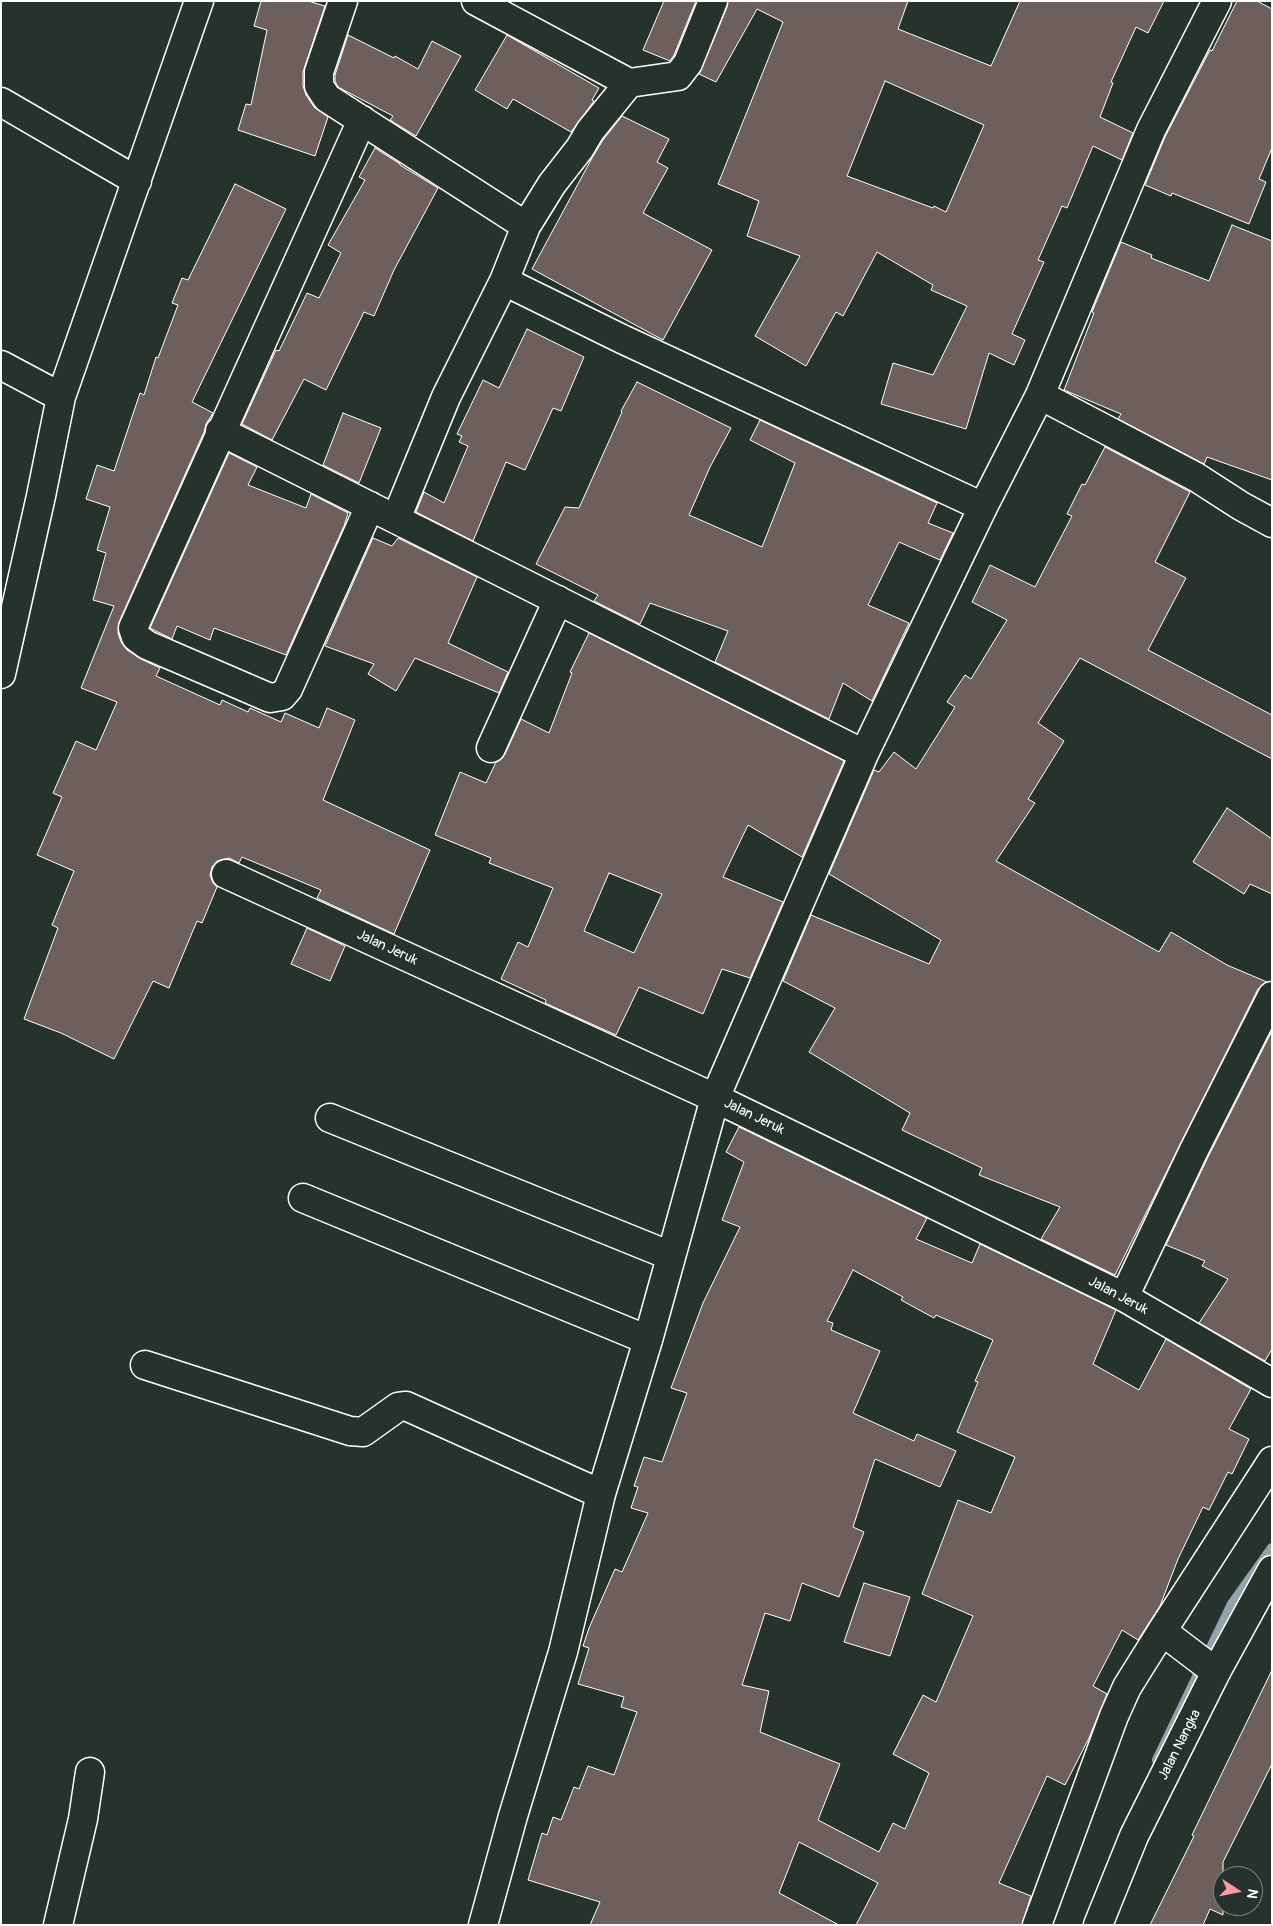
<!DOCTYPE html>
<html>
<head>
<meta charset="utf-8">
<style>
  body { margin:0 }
  #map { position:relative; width:1273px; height:1926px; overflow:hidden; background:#26332d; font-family:Pangolin,sans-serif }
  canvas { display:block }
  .frame { position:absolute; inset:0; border:2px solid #fff; pointer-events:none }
  .north { position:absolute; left:1213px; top:1866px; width:50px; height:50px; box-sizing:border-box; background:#26332d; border:1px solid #7d8581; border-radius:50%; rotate:101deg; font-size:14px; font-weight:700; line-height:20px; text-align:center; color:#fff }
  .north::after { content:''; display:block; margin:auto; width:18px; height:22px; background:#ff9aa2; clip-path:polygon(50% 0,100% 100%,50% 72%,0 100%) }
</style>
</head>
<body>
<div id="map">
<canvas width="1273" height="1926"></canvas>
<div class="frame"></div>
<div class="north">N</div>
</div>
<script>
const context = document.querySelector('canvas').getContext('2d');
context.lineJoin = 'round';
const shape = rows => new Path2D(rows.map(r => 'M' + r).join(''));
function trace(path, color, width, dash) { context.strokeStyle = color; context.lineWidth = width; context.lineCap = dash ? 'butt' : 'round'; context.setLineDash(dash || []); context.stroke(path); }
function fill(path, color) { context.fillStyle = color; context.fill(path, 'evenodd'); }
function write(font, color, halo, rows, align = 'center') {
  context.font = font + ' Pangolin,sans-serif'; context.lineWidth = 4; context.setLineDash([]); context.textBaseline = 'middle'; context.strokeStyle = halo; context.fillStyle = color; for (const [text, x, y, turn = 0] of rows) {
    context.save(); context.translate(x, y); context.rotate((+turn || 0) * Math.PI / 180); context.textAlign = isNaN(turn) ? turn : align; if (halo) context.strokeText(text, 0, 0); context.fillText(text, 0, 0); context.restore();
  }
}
trace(shape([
  [1157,1760,1232,1604,1272,1548]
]), '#94a3aa', 10);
const building = shape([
  [261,1,308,1,325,6,303,72,303,86,306,95,314,107,328,117,315,156,238,130,246,104,251,105,267,30,254,26,261,1],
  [664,1,696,1,674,55,670,61,643,50,664,1],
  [728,1,908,1,898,29,991,66,1020,1,1164,1,1148,33,1136,27,1111,82,1113,83,1100,117,1133,133,1122,160,1093,146,1067,208,1062,206,1038,260,1044,262,1012,334,1025,340,1014,365,989,353,966,429,881,404,893,363,933,375,967,306,931,290,933,285,877,252,843,316,836,312,806,366,755,336,800,256,747,236,759,201,718,184,783,22,757,9,716,82,699,74,727,7,728,1],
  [885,81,984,125,946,212,934,206,933,208,847,176,885,81],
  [1237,1,1257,1,1272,9,1272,148,1259,179,1266,182,1249,224,1172,193,1171,196,1145,185,1165,137,1210,50,1212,51,1237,1],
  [348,35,394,58,395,56,418,69,432,41,461,56,416,136,390,120,393,116,338,87,335,81,335,75,348,35],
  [507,35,599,88,592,100,594,101,571,132,513,99,507,109,475,90,507,35],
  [622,116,669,139,657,162,668,168,643,213,712,250,663,340,532,269,592,158,603,140,622,116],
  [375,148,400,164,400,165,438,188,394,270,374,316,364,312,326,390,304,379,272,440,242,424,276,350,279,351,307,293,319,298,341,253,328,245,365,180,359,177,375,148],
  [235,184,286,209,192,402,213,413,206,424,204,432,119,622,118,633,121,642,127,650,141,659,160,668,156,676,220,705,222,700,248,712,250,708,281,722,285,713,319,728,327,708,355,720,323,800,430,850,394,934,317,898,321,890,242,857,239,863,229,858,217,861,212,867,210,875,213,883,217,887,202,923,197,921,169,988,153,981,114,1059,61,1033,24,1019,58,928,52,925,74,871,37,855,62,797,53,793,76,741,96,750,117,702,81,688,114,606,93,600,106,553,97,550,110,507,86,499,97,465,114,471,140,393,144,395,156,357,158,358,178,305,172,303,182,278,188,280,235,184],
  [1232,225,1272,241,1272,480,1207,457,1204,464,1118,419,1121,414,1064,390,1094,313,1092,312,1121,242,1152,255,1151,258,1209,281,1232,225],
  [527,329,584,357,561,411,553,408,525,470,506,462,473,541,416,512,424,492,444,503,468,446,459,442,462,436,457,434,483,380,499,388,527,329],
  [637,382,731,428,710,467,689,515,762,547,795,463,750,440,760,420,937,503,928,523,953,533,940,560,899,542,868,605,909,623,872,701,843,683,829,719,715,662,728,631,650,603,640,624,594,601,598,595,536,564,565,507,579,508,622,412,621,411,637,382],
  [343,413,381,428,359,483,323,465,343,413],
  [1105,447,1190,492,1155,562,1186,578,1148,650,1272,715,1272,759,1080,658,1038,723,1064,741,1028,799,1035,803,996,861,1159,952,1171,932,1227,965,1267,982,1258,989,1115,1275,1041,1239,1060,1207,979,1175,982,1168,902,1130,910,1113,809,1052,835,1008,783,981,811,915,929,964,941,940,829,874,874,770,879,772,894,752,916,769,955,707,947,702,965,675,971,679,1007,620,972,602,990,565,1035,587,1072,516,1067,514,1082,484,1085,485,1105,447],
  [229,453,257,467,248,485,306,508,311,494,348,513,344,526,286,655,214,628,210,640,177,626,172,639,150,628,229,453],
  [373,538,392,546,398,538,477,577,448,643,508,672,499,693,415,658,396,691,368,674,374,664,325,646,373,538],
  [589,633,844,761,802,857,748,825,723,877,783,902,750,978,722,969,703,1014,639,987,616,1035,545,1003,546,1000,501,979,518,942,528,947,553,888,489,863,491,858,435,835,460,772,486,783,496,762,500,760,505,754,521,719,549,733,572,673,570,672,589,633],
  [609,873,662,894,634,953,584,931,609,873],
  [1227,808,1272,839,1272,894,1250,884,1244,894,1193,862,1227,808],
  [307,928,345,946,330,981,291,964,307,928],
  [1272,1031,1272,1349,1265,1361,1199,1323,1228,1279,1202,1266,1205,1261,1166,1245,1208,1157,1272,1031],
  [739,1127,927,1218,916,1239,972,1263,980,1244,1116,1310,1093,1364,1139,1390,1166,1339,1251,1389,1229,1429,1249,1439,1232,1474,1228,1472,1209,1510,1203,1507,1178,1559,1160,1606,1138,1640,1122,1630,1093,1686,1107,1694,1089,1738,1065,1785,1047,1776,999,1883,1031,1896,1022,1925,856,1925,878,1883,799,1842,779,1893,839,1925,590,1925,600,1902,528,1880,542,1833,547,1835,553,1817,561,1820,574,1787,579,1789,588,1766,614,1775,637,1712,621,1707,624,1697,578,1684,589,1648,583,1646,589,1628,615,1569,622,1572,648,1513,631,1508,638,1487,634,1486,644,1457,662,1462,687,1393,671,1388,703,1303,740,1227,722,1220,744,1162,726,1152,739,1127],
  [853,1270,903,1297,901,1300,934,1318,936,1315,993,1340,975,1381,978,1382,957,1432,1015,1457,991,1513,958,1500,922,1594,973,1616,936,1702,923,1695,893,1754,929,1773,905,1829,893,1823,879,1852,818,1820,840,1764,760,1732,769,1691,742,1685,765,1613,790,1621,802,1583,839,1597,864,1532,853,1527,875,1459,940,1487,956,1451,917,1434,914,1441,853,1413,880,1351,831,1330,833,1323,827,1321,853,1270],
  [864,1583,910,1597,890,1656,844,1642,864,1583],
  [1272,1670,1272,1764,1223,1862,1223,1915,1210,1909,1203,1925,1150,1925,1194,1836,1192,1835,1272,1670]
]);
fill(building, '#6d605c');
trace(building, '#fff', 1);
const street = shape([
  [343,1,319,72,319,86,327,98,526,226],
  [476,1,629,83],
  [1,102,137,181],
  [362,120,133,628,136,637,147,645,270,698,282,696,288,689,370,506],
  [504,281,622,339,983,507],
  [1,365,61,397],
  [1040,395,1196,477,1241,506,1272,523],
  [220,431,864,754],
  [396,519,446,397,504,281,526,226,552,184,580,148,590,131,629,83,678,76,688,63,713,1],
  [1,674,41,496,61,397,199,1],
  [491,748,558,600],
  [226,874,715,1098,1124,1297,1272,1383],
  [330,1118,671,1256],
  [303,1198,648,1340],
  [1124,1297,1194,1150,1272,996],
  [145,1365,350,1431,363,1432,398,1407,406,1406,601,1494],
  [1162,1631,1216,1672],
  [58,1925,83,1819,90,1772],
  [483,1925,513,1816,563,1652,601,1494,648,1340,715,1098,864,754,983,507,1040,395,1151,130,1217,1],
  [1037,1925,1114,1716,1127,1687,1162,1631,1272,1461]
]);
const secondary = shape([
  [1098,1925,1134,1836,1216,1672,1272,1570]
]);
trace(street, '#fff', 31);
trace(secondary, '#fff', 31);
trace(street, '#26332d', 28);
trace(secondary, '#26332d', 28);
write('14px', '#fff', '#26332d', [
  ["Jalan Jeruk",387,948,25],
  ["Jalan Jeruk",754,1117,26],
  ["Jalan Jeruk",1118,1296,28],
  ["Jalan Nangka",1180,1745,-63]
]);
</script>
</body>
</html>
